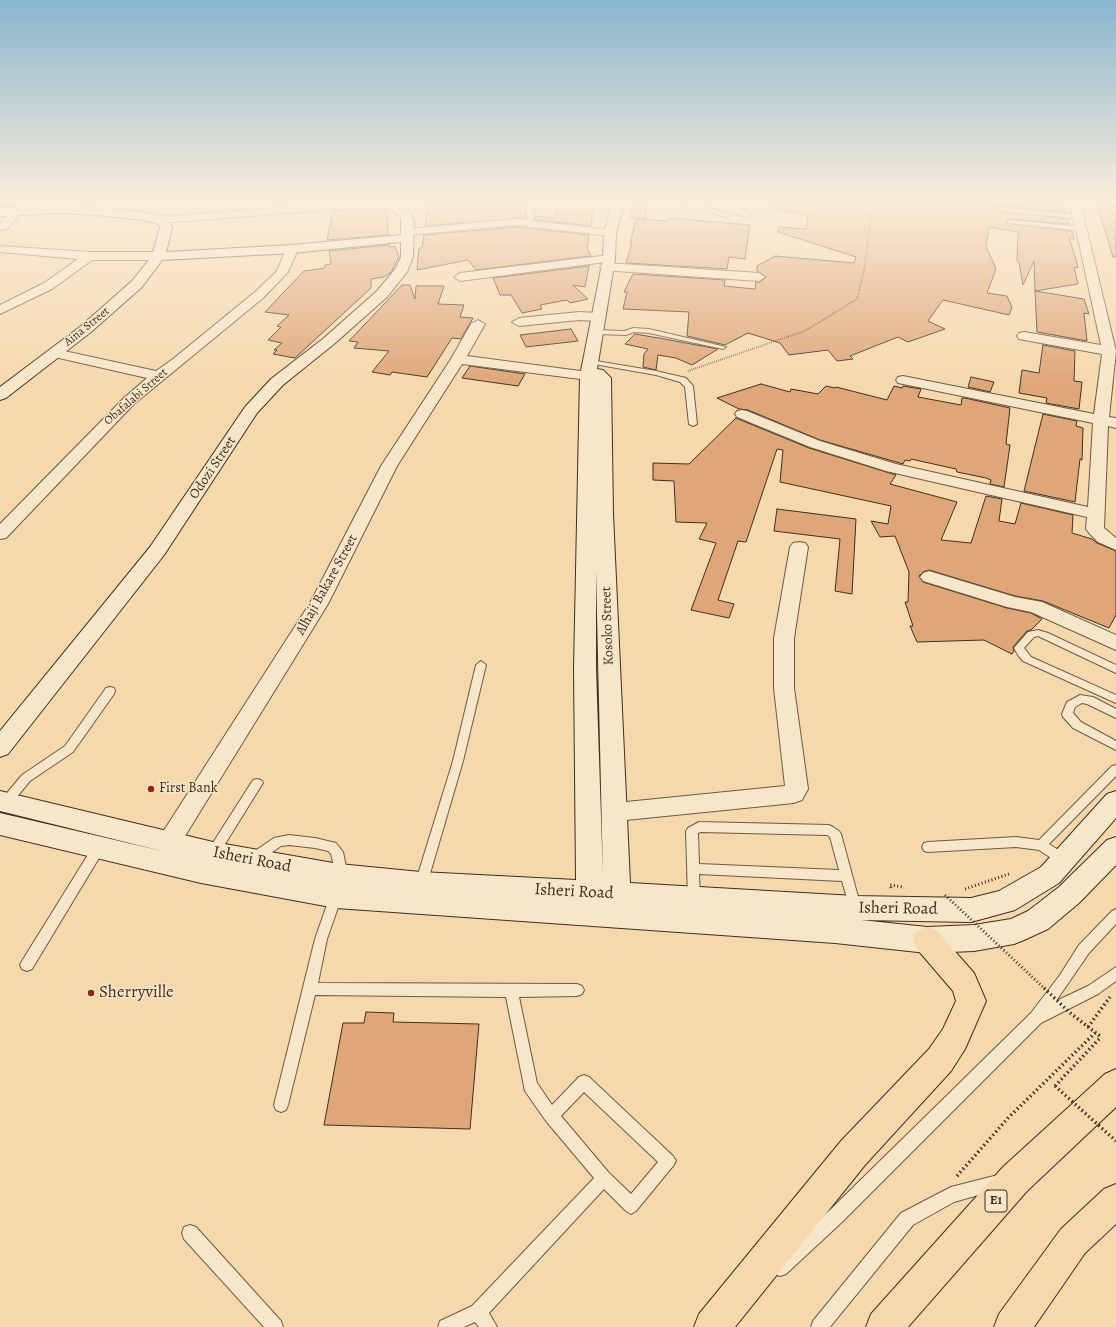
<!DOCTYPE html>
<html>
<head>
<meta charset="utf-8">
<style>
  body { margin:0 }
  canvas { display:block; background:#f5d8ac }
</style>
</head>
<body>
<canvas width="1116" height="1327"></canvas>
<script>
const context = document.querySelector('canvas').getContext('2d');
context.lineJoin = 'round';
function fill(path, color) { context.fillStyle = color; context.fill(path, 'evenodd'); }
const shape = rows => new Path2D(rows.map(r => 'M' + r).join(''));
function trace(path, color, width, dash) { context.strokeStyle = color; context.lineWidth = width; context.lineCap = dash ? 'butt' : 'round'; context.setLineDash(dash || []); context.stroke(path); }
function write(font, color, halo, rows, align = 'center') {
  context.font = font + ' Alegreya,serif'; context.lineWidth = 3; context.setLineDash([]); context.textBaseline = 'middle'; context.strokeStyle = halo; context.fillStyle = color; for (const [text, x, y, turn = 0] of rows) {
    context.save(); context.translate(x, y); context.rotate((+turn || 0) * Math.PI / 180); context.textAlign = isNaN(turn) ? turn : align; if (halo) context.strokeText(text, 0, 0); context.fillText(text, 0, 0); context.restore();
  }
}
const building = shape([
  [429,202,516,202,517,204,525,204,526,218,425,226,429,202],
  [633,202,647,202,645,219,631,218,633,202],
  [773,202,1062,202,1066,212,996,206,993,207,992,210,1068,219,1069,224,1010,219,1007,220,1006,223,1072,231,1074,239,1069,238,1076,259,1078,268,1074,267,1078,284,1035,291,1034,261,1023,285,1019,262,1017,261,1018,232,989,227,986,246,996,269,987,293,1007,296,1012,307,1009,315,943,300,928,321,945,329,908,342,898,337,850,356,853,359,837,361,828,350,789,355,780,343,748,333,725,345,687,336,689,312,623,309,627,292,624,292,633,274,725,280,724,286,755,289,756,282,760,282,766,277,757,271,757,266,775,256,854,263,856,257,778,232,779,227,806,229,808,215,772,208,773,202],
  [1096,202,1116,202,1116,257,1113,257,1096,202],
  [368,208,368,210,387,210,388,235,327,240,333,211,368,208],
  [557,211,593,211,591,226,535,220,535,216,555,218,557,211],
  [670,218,750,225,745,259,729,257,727,269,626,263,632,243,630,243,636,219,669,221,670,218],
  [516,227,589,235,587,248,591,256,476,270,468,260,417,270,419,248,422,248,424,235,516,227],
  [389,245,389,247,395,246,399,257,391,272,384,277,371,279,371,288,295,358,273,354,277,350,274,350,282,343,268,340,281,327,277,326,289,315,265,312,304,271,325,268,325,265,331,264,329,251,389,245],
  [589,266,585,287,573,285,588,299,570,303,567,300,540,305,542,309,522,313,511,295,500,295,493,278,589,266],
  [402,285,410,285,415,299,416,286,444,286,438,304,464,305,460,317,473,318,461,339,452,338,427,377,392,372,390,375,372,372,389,351,354,348,358,342,349,341,402,285],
  [1035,291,1084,299,1089,314,1084,313,1087,341,1037,332,1035,291],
  [571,329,578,341,526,347,520,335,571,329],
  [635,334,658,338,659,337,659,338,718,349,692,365,676,358,658,355,656,370,643,367,644,354,648,349,625,344,635,334],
  [1043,345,1075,351,1074,381,1082,382,1079,409,1046,403,1047,398,1019,393,1022,370,1039,373,1043,345],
  [470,366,525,374,518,386,462,378,470,366],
  [971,377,994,382,990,392,968,387,971,377],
  [761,384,790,392,791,389,818,394,826,386,835,388,836,387,887,400,894,386,902,388,903,386,921,389,918,397,961,405,962,398,965,398,1010,408,1006,444,1010,445,1004,487,990,484,991,480,986,478,957,472,956,469,911,459,910,461,905,460,903,464,820,440,748,410,739,409,717,398,761,384],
  [1043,414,1077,421,1076,426,1083,428,1082,460,1080,459,1075,502,1024,491,1043,414],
  [736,418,809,448,896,475,890,484,957,502,941,540,971,543,986,496,1002,499,999,521,1015,524,1021,503,1073,515,1072,533,1092,539,1097,543,1116,551,1116,615,1109,628,1043,601,1015,596,929,570,923,572,919,576,923,582,1007,608,1031,613,1042,619,1031,630,1027,631,1013,647,1014,651,1012,654,984,640,917,642,910,626,913,626,905,602,908,602,909,572,895,536,880,537,871,521,888,524,891,506,780,482,783,450,777,449,746,542,738,541,718,600,734,604,729,618,691,610,716,543,699,539,707,523,676,522,674,481,653,480,653,463,689,464,736,418],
  [777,509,856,519,852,594,835,591,840,539,774,531,777,509],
  [366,1012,394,1013,393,1022,479,1024,470,1129,324,1125,343,1023,364,1023,366,1012]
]);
fill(building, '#dfa678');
trace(building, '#3e2f23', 1);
const lane = shape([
  [529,202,532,204,534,218,529,224,526,222,528,218,526,204,529,202],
  [593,202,615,202,612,204,596,204,593,202],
  [654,202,696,204,732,216,729,218,695,208,654,202],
  [996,207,1079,215,1082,217,1079,219,994,210,994,208,996,207],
  [1010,220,1082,227,1085,229,1082,231,1008,223,1008,221,1010,220],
  [633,328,649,329,726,347,723,349,649,333,634,332,626,335,597,334,594,332,597,330,625,331,633,328],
  [590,360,656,371,686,378,693,386,697,424,693,426,689,424,685,387,680,382,656,375,588,363,587,362,590,360],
  [1038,630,1048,633,1116,665,1116,673,1038,636,1034,637,1024,648,1031,657,1116,695,1116,703,1023,661,1018,655,1014,648,1028,632,1038,630],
  [481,661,486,665,463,761,427,884,425,888,421,889,417,888,415,884,453,761,476,665,481,661],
  [110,687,114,688,115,691,114,694,73,752,30,781,10,805,6,807,2,805,0,802,2,799,22,775,65,746,106,688,110,687],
  [1080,695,1093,697,1116,709,1116,718,1087,704,1082,703,1075,707,1073,713,1081,722,1116,741,1116,750,1073,728,1063,717,1062,714,1067,702,1080,695],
  [1116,765,1116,776,1049,844,1068,856,1070,860,1068,864,1064,865,1060,864,1039,850,1016,847,928,852,924,851,922,847,924,843,928,842,1016,837,1039,840,1112,766,1116,765],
  [257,779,261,780,263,783,261,786,217,857,213,858,209,857,207,853,209,849,253,780,257,779],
  [699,822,829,825,833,827,839,831,841,834,861,908,859,912,855,914,851,912,842,881,699,874,700,898,698,902,694,903,690,902,688,898,686,831,688,828,699,822],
  [701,832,827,835,830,837,839,870,699,864,698,833,701,832],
  [289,835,315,838,336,843,343,852,346,867,343,879,339,880,335,879,333,875,334,867,331,854,328,851,315,848,289,845,281,846,257,863,253,864,249,863,247,859,249,855,274,838,289,835],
  [98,844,102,845,104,849,102,853,32,969,27,971,22,969,20,965,22,961,94,845,98,844],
  [336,891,340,892,342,896,327,939,318,983,577,984,582,986,584,990,582,994,577,996,519,997,537,1083,552,1105,579,1077,584,1075,589,1077,673,1156,676,1161,673,1166,636,1211,631,1214,626,1211,604,1189,489,1313,497,1327,479,1327,475,1322,464,1327,438,1327,440,1321,472,1306,594,1178,546,1121,525,1091,506,997,315,995,288,1105,286,1110,281,1112,276,1110,274,1105,315,939,330,896,332,892,336,891],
  [584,1092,658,1162,631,1194,609,1173,561,1116,584,1092],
  [1116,909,1116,924,1089,953,1056,1001,1088,986,1116,967,1116,981,1098,994,1041,1023,842,1222,786,1274,780,1276,774,1274,772,1268,774,1262,830,1210,1031,1013,1060,975,1079,945,1112,911,1116,909],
  [998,1175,1003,1178,1006,1183,1003,1188,954,1202,913,1225,830,1327,811,1327,813,1321,901,1213,951,1187,998,1175],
  [190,1225,196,1227,281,1321,283,1327,264,1327,184,1239,182,1233,184,1227,190,1225]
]);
const street = shape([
  [19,202,30,202,7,229,0,230,0,224,19,202],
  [45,202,55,202,47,212,39,212,38,210,45,202],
  [106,202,122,202,100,213,92,213,91,211,92,209,106,202],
  [353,202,395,202,390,205,162,223,157,220,162,217,353,202],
  [712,202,722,202,751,212,752,214,747,217,719,209,712,202],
  [1070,202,1080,202,1116,351,1109,417,1116,418,1116,428,1108,426,1104,528,1116,538,1116,550,1098,542,1089,533,1086,529,1087,517,886,471,810,447,737,417,735,414,737,411,742,410,747,411,820,441,896,464,1088,507,1093,423,903,384,898,383,896,380,898,377,903,376,1094,414,1102,354,1024,340,1019,339,1017,336,1019,333,1024,332,1101,345,1070,202],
  [516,219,610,230,616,233,610,236,516,225,409,235,403,232,409,229,516,219],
  [0,246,89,252,158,252,164,256,158,260,92,260,52,289,0,314,0,305,44,283,78,259,0,252,0,246],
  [292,246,298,249,288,272,263,298,134,404,6,538,0,539,0,524,124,398,147,378,50,356,48,353,50,350,55,349,156,371,173,359,255,292,277,271,286,249,292,246],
  [609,255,615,259,613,261,460,281,454,277,460,273,609,255],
  [606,263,759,273,765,277,759,281,602,270,600,267,606,263],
  [579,312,598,313,604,317,598,321,579,320,519,326,512,322,519,318,579,312],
  [478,320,485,324,467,356,588,372,593,373,595,376,593,379,588,380,462,364,397,466,328,604,177,849,169,852,161,849,157,842,161,835,310,603,381,466,451,359,471,324,478,320],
  [799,542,805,543,808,547,794,638,794,688,808,789,802,800,794,803,616,821,608,819,604,812,608,805,616,803,785,786,774,688,774,638,790,547,793,543,799,542],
  [929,571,1015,597,1042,602,1116,635,1116,650,1031,612,1007,607,923,581,920,577,923,573,929,571]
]);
const secondary = shape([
  [384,202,397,202,410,213,414,221,413,257,407,272,387,297,334,344,283,385,257,413,164,555,8,754,0,757,0,731,150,547,245,407,271,379,324,338,377,291,396,268,401,257,401,242,292,253,162,260,142,287,91,332,6,398,0,400,0,387,81,326,132,281,152,256,160,227,157,223,143,220,96,215,58,213,0,216,0,208,58,205,96,207,143,212,166,217,172,227,166,252,292,245,401,235,401,218,384,202],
  [613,202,625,202,616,233,615,259,597,369,603,370,611,378,613,514,630,883,855,896,971,898,999,891,1041,867,1107,794,1116,791,1116,818,1059,883,1015,910,971,922,861,920,927,927,974,925,1011,919,1028,911,1059,887,1107,840,1116,837,1116,865,1079,903,1048,929,1024,940,1014,944,974,951,927,953,835,943,336,908,201,883,0,835,0,813,166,852,0,811,0,791,213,842,339,864,421,872,576,880,574,668,580,376,603,259,604,233,613,202],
  [596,570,603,877,596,668,596,570]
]);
const highway = shape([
  [927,927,937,931,974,973,986,1001,965,1049,951,1071,865,1165,735,1327,694,1327,699,1314,841,1141,929,1049,943,1029,956,1001,953,991,917,949,913,940,917,931,927,927],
  [1116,1069,1116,1107,1027,1191,908,1327,866,1327,871,1314,1003,1167,1105,1074,1116,1069],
  [1116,1184,1116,1224,1085,1253,1034,1327,994,1327,999,1314,1061,1229,1104,1189,1116,1184]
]);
trace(lane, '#6c5945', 2);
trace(street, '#6c5945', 2);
trace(secondary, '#3e2f23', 2);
trace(highway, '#3e2f23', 2);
trace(shape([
  [787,337,805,331,857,299,864,270,869,232,872,207,869,202]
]), '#3e2f23', 1.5, [0.5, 1]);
trace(shape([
  [688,371,790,336]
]), '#3e2f23', 2, [0.5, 1.5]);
trace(shape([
  [891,888,890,885,903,887],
  [965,889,1009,874]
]), '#3e2f23', 3, [1, 2.5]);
trace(shape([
  [1088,1027,1110,997],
  [1055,1086,1101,1037],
  [957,1176,1008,1118,1095,1033]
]), '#3e2f23', 3.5, [1.5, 3]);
fill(lane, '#f8e6c9');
fill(street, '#f8e6c9');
fill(secondary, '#f8e6c9');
fill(highway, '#f5d8ac');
trace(shape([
  [945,895,1045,989]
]), '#3e2f23', 3, [1, 2.5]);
trace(shape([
  [1044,988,1069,1012,1101,1037],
  [1055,1086,1116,1141]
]), '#3e2f23', 3.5, [1.5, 3]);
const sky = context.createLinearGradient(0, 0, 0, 387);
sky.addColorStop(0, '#89b6cf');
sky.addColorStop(0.52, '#faedda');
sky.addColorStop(1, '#faedda00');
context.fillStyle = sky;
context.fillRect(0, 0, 1116, 387);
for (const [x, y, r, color] of [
  [151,789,4,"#8f2418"],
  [91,993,4,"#8f2418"]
]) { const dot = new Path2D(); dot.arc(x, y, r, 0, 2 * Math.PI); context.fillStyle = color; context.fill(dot); trace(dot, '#f8e6c9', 1.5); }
write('12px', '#3e2f23', '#f8e6c9', [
  ["Aina Street",87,327,-39],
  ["Obafalabi Street",136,397,-41]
]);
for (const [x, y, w] of [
  [996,1201,22]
]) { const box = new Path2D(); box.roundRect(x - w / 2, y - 11, w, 22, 3); context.fillStyle = '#f8e6c9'; context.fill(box); trace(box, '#3e2f23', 1); }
write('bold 13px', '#3e2f23', null, [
  ["E1",996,1201]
]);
write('14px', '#3e2f23', '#f8e6c9', [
  ["Odozi Street",213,468,-56],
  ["Alhaji Bakare Street",327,585,-61],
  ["Kosoko Street",608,626,-92]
]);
write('14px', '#3e2f23', '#f8e6c9', [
  ["First Bank",159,789]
], 'left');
write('17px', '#3e2f23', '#f8e6c9', [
  ["Isheri Road",252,860,11],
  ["Isheri Road",574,892,3],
  ["Isheri Road",898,909,1]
]);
write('17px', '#3e2f23', '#f8e6c9', [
  ["Sherryville",99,993]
], 'left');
</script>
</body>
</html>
